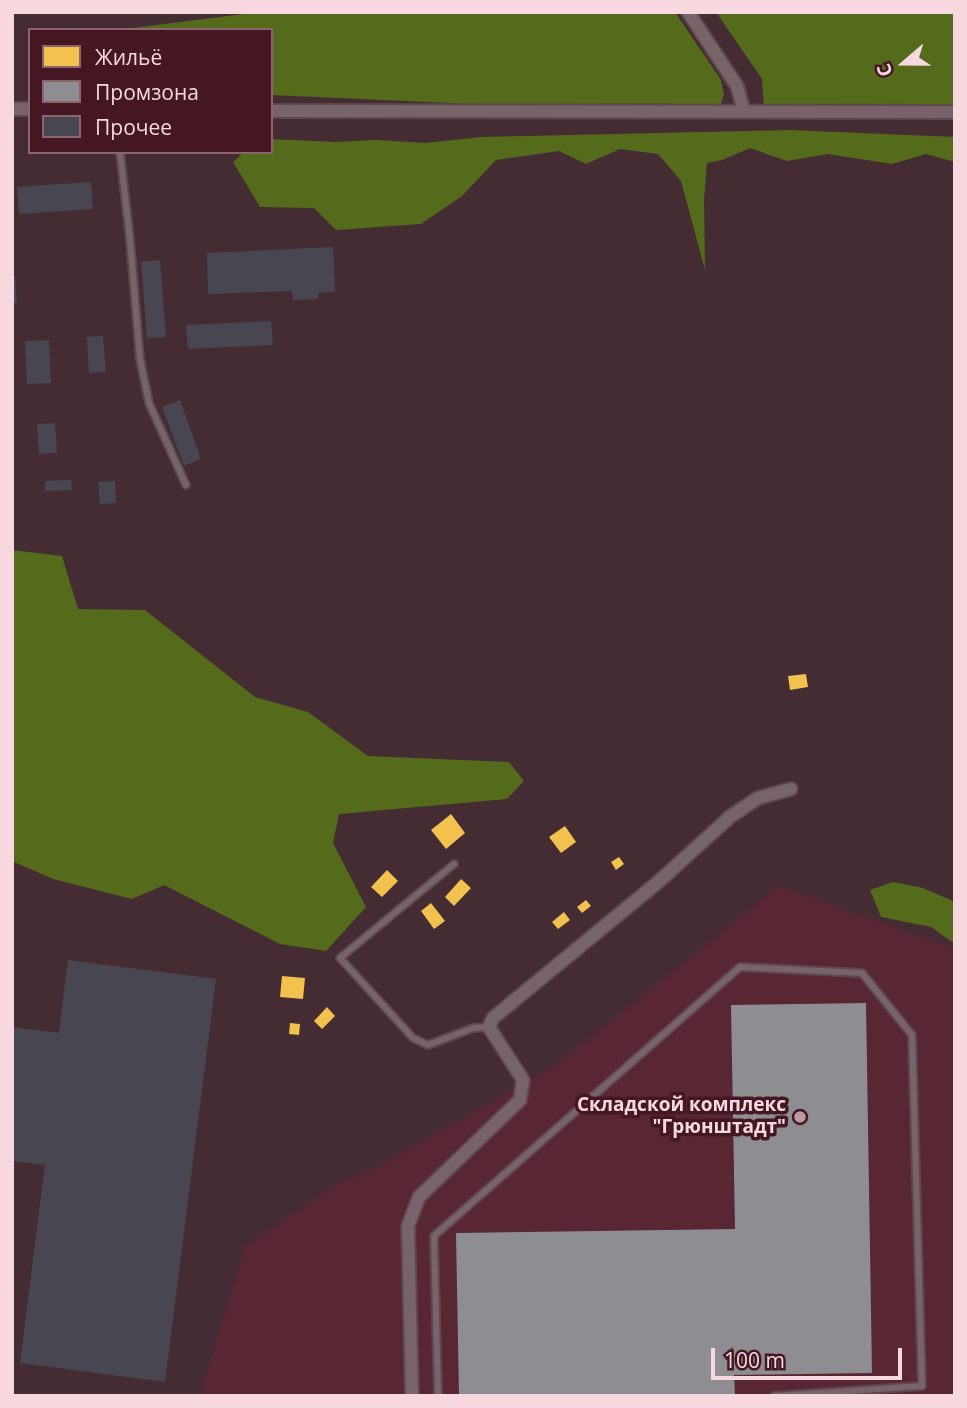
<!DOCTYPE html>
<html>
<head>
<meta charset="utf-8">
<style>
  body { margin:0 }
  #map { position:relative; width:967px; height:1408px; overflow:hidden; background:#442c32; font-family:"Open Sans",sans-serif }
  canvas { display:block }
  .frame { position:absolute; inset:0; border:14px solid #f7d8de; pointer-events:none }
  .legend { position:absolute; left:28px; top:28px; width:245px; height:126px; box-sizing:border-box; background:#441723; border:2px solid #8c646e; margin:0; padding:9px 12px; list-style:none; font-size:21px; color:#f7d8de }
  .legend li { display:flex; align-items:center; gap:14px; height:35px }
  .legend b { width:35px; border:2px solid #8c646e }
  .north { position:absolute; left:869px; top:28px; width:70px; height:70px; -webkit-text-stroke:5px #441723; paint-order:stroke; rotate:250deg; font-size:19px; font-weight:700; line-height:28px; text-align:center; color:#f7d8de }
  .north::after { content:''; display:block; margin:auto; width:24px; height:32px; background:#f7d8de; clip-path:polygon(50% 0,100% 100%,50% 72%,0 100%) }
  .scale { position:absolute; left:711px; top:1348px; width:191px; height:32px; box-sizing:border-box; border:4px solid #f7d8de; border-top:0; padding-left:9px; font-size:21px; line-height:24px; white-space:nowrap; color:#f7d8de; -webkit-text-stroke:5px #441723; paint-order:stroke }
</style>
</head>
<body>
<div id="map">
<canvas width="967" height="1408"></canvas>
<div class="frame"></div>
<ul class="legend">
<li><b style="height:19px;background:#f2c14e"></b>Жильё</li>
<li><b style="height:19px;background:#8d8d92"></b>Промзона</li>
<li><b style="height:19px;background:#484751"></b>Прочее</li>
</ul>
<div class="north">С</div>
<div class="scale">100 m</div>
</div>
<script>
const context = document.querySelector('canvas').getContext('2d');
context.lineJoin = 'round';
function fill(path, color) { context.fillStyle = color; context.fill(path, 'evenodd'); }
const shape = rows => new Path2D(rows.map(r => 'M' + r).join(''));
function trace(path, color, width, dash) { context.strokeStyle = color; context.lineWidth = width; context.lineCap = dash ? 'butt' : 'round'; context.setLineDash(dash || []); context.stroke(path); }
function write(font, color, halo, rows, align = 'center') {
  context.font = font + ' "Open Sans",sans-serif'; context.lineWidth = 7; context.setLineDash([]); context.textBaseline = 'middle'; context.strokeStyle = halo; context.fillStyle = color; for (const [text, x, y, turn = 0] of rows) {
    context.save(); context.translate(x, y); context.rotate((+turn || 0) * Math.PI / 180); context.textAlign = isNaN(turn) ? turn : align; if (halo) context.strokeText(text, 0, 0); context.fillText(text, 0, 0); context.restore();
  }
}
fill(shape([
  [779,886,955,949,955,1396,200,1396,245,1247,337,1184,376,1168,555,1066]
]), '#592733');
fill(shape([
  [259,12,675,12,721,80,724,95,720,106,471,104,271,95,271,30,117,30],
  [716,12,955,12,955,107,764,106,762,79],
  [790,130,955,137,955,162,926,154,892,164,828,154,787,161,750,148,722,160,707,163,704,200,705,270,681,181,658,154,620,149,586,164,559,151,496,160,462,196,421,224,336,230,314,208,260,207,233,162,244,152,271,152,271,139,334,142,376,140,426,143,481,137],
  [12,550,62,556,78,609,145,610,255,697,308,712,368,756,509,762,524,781,507,799,339,814,333,843,366,907,326,951,280,944,164,885,132,899,53,879,12,861],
  [893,882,923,888,951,900,955,905,955,944,931,927,881,917,870,890]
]), '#546b1c');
fill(shape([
  [806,674,808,687,790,690,788,676],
  [451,814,465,833,446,849,431,830],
  [565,826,576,842,561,853,549,837],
  [619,857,624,864,616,870,611,862],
  [387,870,398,881,382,897,371,887],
  [461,879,471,888,454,906,445,897],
  [586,900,591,906,582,913,577,907],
  [431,903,445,921,434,929,421,911],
  [564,912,570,920,558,929,552,922],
  [282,976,305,978,303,999,280,997],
  [327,1007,335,1016,322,1029,314,1021],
  [290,1023,300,1024,299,1035,289,1034]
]), '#f2c14e');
fill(shape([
  [866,1003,872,1373,734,1375,735,1396,459,1396,456,1233,735,1229,731,1005]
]), '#8d8d92');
fill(shape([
  [91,182,93,209,19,214,17,187],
  [333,247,335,292,318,293,318,299,293,300,292,291,208,294,207,253],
  [160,260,166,337,147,338,141,262],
  [12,276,15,276,17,303,12,303],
  [271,321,273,345,188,349,186,325],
  [103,336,106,372,89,373,87,337],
  [49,340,51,383,27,384,25,341],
  [180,400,201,459,184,466,162,407],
  [55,423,57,453,39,454,37,424],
  [71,480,72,490,45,491,45,481],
  [115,481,116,503,100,504,98,482],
  [68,960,216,979,165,1382,20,1363,45,1165,12,1161,12,1027,59,1033]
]), '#484751');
const service = shape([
  [120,152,130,239,140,359,149,403,186,485],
  [454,864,340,958,413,1038,428,1045,473,1028,489,1027],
  [438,1396,434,1236,740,967,862,973,912,1035,922,1386,774,1396]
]);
const minor = shape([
  [688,12,737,86,744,111],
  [12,109,30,109],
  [271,111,955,112],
  [412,1396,408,1226,419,1197,520,1100,523,1080,489,1027,493,1018,657,883,731,816,758,798,791,789]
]);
trace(service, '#5e484e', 10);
trace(minor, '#5e484e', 16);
trace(service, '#786468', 6);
trace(minor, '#786468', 12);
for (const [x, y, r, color] of [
  [800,1117,7,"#b89ca2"]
]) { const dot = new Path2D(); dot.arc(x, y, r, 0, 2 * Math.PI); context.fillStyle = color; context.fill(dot); trace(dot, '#441723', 2.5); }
write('bold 19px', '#f7d8de', '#441723', [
  ["Складской комплекс",786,1106],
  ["\"Грюнштадт\"",786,1128]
], 'right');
</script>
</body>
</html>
